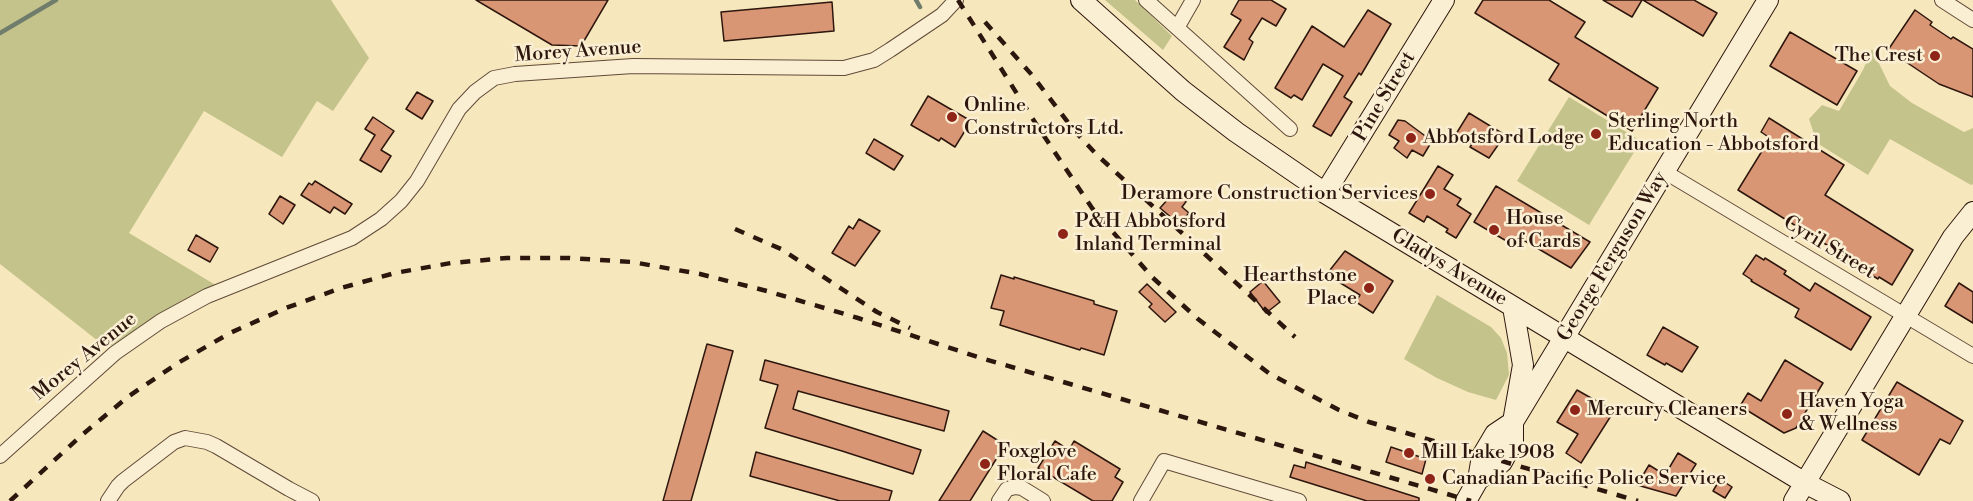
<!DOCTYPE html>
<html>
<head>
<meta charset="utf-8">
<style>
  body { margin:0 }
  canvas { display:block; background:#f7e7bc }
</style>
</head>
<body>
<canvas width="1973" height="501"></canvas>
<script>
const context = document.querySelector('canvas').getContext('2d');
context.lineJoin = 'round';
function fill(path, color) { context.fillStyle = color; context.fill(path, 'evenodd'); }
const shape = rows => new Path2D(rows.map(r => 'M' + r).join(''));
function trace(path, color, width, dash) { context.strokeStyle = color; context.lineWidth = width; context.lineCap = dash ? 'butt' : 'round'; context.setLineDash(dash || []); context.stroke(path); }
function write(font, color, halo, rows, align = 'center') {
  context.font = font + ' "Libre Bodoni",serif'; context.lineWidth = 5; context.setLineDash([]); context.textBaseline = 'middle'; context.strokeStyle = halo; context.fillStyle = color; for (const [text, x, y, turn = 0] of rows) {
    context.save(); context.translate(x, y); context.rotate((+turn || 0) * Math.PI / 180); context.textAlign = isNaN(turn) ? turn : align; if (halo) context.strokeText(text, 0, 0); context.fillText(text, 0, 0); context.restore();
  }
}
fill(shape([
  [0,0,331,0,369,58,333,111,317,101,282,157,204,111,129,233,219,287,158,318,107,348,0,264],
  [1105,0,1135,0,1172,36,1163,50],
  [1872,49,1890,86,1912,103,1964,132,1973,128,1973,184,1971,185,1890,139,1868,175,1817,143,1809,119,1822,105,1839,111,1863,70],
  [1569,97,1641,141,1589,225,1517,181],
  [1437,295,1491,327,1501,338,1507,353,1509,375,1496,400,1468,392,1437,378,1404,359]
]), '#c4c38b');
trace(shape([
  [916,0,920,7],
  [0,33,56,0]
]), '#717d6c', 4.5);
const building = shape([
  [476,0,608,0,581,46,552,45,476,0],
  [1239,0,1271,0,1286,9,1276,26,1262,18,1249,39,1253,42,1244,60,1224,47,1241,20,1231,14,1239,0],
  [1483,0,1549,0,1585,22,1575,37,1658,88,1632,131,1549,80,1559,64,1475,13,1483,0],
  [1603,0,1642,0,1632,17,1603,0],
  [1643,0,1694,0,1717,13,1703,36,1643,0],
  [832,2,834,31,724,41,721,12,832,2],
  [1368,10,1391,24,1361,75,1359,73,1344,97,1352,102,1331,136,1313,126,1343,76,1323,64,1302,100,1294,95,1291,98,1275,88,1312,26,1344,47,1368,10],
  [1915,10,1932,22,1930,25,1951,39,1953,37,1973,49,1973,97,1939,84,1888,50,1915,10],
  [1790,32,1857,71,1837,105,1770,66,1790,32],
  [417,92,433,101,422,119,406,109,417,92],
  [928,96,971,121,955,147,941,138,939,141,911,125,928,96],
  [1469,113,1505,135,1489,158,1470,147,1472,144,1456,134,1469,113],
  [373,117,394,131,381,150,391,156,381,172,360,160,375,135,365,129,373,117],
  [1769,118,1844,165,1825,195,1913,250,1892,285,1879,277,1878,279,1842,257,1843,255,1738,190,1770,138,1761,132,1769,118],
  [1398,120,1405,121,1432,141,1423,156,1412,150,1407,158,1394,148,1399,141,1389,135,1398,120],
  [874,139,903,156,894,170,866,153,874,139],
  [1438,166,1453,175,1444,189,1461,199,1457,205,1471,214,1456,238,1446,232,1448,229,1427,216,1424,222,1409,213,1438,166],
  [315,181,352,204,345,214,334,207,330,213,301,195,309,183,312,185,315,181],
  [1496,186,1590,242,1571,268,1520,238,1515,246,1474,222,1496,186],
  [1177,189,1188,199,1182,207,1189,213,1179,224,1160,208,1177,189],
  [280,196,295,205,283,224,269,214,280,196],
  [859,219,880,231,855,266,832,253,849,226,853,229,859,219],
  [196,235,218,248,210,262,188,250,196,235],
  [1345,251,1393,281,1373,313,1356,302,1360,295,1334,279,1337,274,1330,270,1345,251],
  [1756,255,1764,260,1765,258,1786,271,1784,274,1810,291,1815,283,1871,317,1851,350,1795,317,1799,309,1751,281,1752,280,1743,274,1756,255],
  [1001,275,1014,279,1014,277,1094,301,1094,304,1117,311,1104,355,1081,348,1080,350,1000,325,1004,311,991,308,1001,275],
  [1263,281,1280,302,1266,313,1250,292,1263,281],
  [1959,283,1973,292,1973,323,1945,306,1959,283],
  [1147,284,1176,312,1165,322,1149,307,1152,304,1139,292,1147,284],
  [1663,327,1698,347,1682,372,1666,363,1665,365,1647,355,1663,327],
  [707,344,733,351,710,434,691,501,663,501,707,344],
  [765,360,949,411,944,431,798,391,793,409,921,450,913,474,842,451,765,428,778,385,760,380,765,360],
  [1785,360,1823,383,1796,428,1784,433,1740,406,1748,393,1761,401,1785,360],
  [1897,382,1963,421,1950,444,1940,439,1919,475,1862,440,1897,382],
  [1577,390,1614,411,1581,463,1566,453,1578,434,1557,422,1577,390],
  [983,431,1005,445,970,501,939,501,983,431],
  [1055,441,1069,450,1074,441,1120,469,1115,477,1123,482,1112,501,1093,501,1038,468,1055,441],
  [1391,447,1426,459,1422,474,1386,462,1391,447],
  [756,452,892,491,889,501,840,501,750,476,756,452],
  [1678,453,1696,464,1676,496,1637,485,1649,465,1665,475,1678,453],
  [1306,462,1419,498,1419,501,1367,501,1290,477,1294,465,1305,468,1306,462],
  [1720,479,1732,487,1725,498,1713,491,1720,479]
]);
fill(building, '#d99675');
trace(building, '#2d160d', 1.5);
const street = shape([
  [1146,0,1290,129],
  [1942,0,1973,20],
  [1177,28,1193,0],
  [1665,172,1973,356],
  [0,456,115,353,161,321,207,296,352,238,381,219,401,201,417,181,459,109,475,92,494,78,515,74,633,66,844,68,874,60,890,50,942,15,956,0],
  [108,501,118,486,123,481,174,442,185,438,207,442,216,446,289,489,312,501],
  [999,501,1007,489,1016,487,1022,488,1043,501],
  [1141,501,1164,461,1299,501]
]);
const secondary = shape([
  [1081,0,1183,91,1236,132,1325,193,1805,483,1840,501],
  [1325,193,1444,0],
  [1478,480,1502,462,1513,442,1513,422,1523,365,1513,307],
  [1466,501,1478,480,1482,456,1495,434,1513,422,1768,0],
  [1794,501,1953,237,1973,212]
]);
trace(street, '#604a39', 16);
trace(secondary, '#2d160d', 22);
trace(street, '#faefd3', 14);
trace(secondary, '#faefd3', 20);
trace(shape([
  [958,0,1036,124,1092,208,1152,277,1198,319,1270,374,1339,410,1369,422,1638,501],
  [985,22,1032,75,1073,129,1096,154,1295,337],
  [735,229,781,249,877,312,910,328],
  [10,501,83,434,129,396,178,363,230,333,286,308,341,288,395,273,451,263,507,258,570,258,632,262,700,274,767,291,858,318,981,358,1471,501]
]), '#2d160d', 4.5, [10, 10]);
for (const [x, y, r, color] of [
  [1935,56,6,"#8f2418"],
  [952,117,6,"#8f2418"],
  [1596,134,6,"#8f2418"],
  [1411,138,6,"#8f2418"],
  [1430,194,6,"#8f2418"],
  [1494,230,6,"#8f2418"],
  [1063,234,6,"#8f2418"],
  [1369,288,6,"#8f2418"],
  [1575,410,6,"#8f2418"],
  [1787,414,6,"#8f2418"],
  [1409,453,6,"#8f2418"],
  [985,464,6,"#8f2418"],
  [1430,479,6,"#8f2418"]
]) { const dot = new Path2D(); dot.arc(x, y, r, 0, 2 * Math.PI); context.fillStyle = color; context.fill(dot); trace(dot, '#faefd3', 2); }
write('20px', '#2d160d', '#faefd3', [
  ["Morey Avenue",578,52,-4],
  ["Pine Street",1385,97,-59],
  ["Cyril Street",1829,248,31],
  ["George Ferguson Way",1613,257,-59],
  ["Gladys Avenue",1449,268,31],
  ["Morey Avenue",85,357,-39]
]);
write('20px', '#2d160d', '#faefd3', [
  ["The Crest",1923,56,"right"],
  ["Online",964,106],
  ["Constructors Ltd.",964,129],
  ["Sterling North",1608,122],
  ["Education - Abbotsford",1608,145],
  ["Abbotsford Lodge",1423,138],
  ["Deramore Construction Services",1418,194,"right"],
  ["House",1506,219],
  ["of Cards",1506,242],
  ["P&H Abbotsford",1075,222],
  ["Inland Terminal",1075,245],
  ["Hearthstone",1357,276,"right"],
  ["Place",1357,299,"right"],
  ["Haven Yoga",1799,402],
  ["& Wellness",1799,425],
  ["Mercury Cleaners",1587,410],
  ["Foxglove",997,452],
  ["Floral Cafe",997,475],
  ["Mill Lake 1908",1421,453],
  ["Canadian Pacific Police Service",1442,479]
], 'left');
</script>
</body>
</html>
